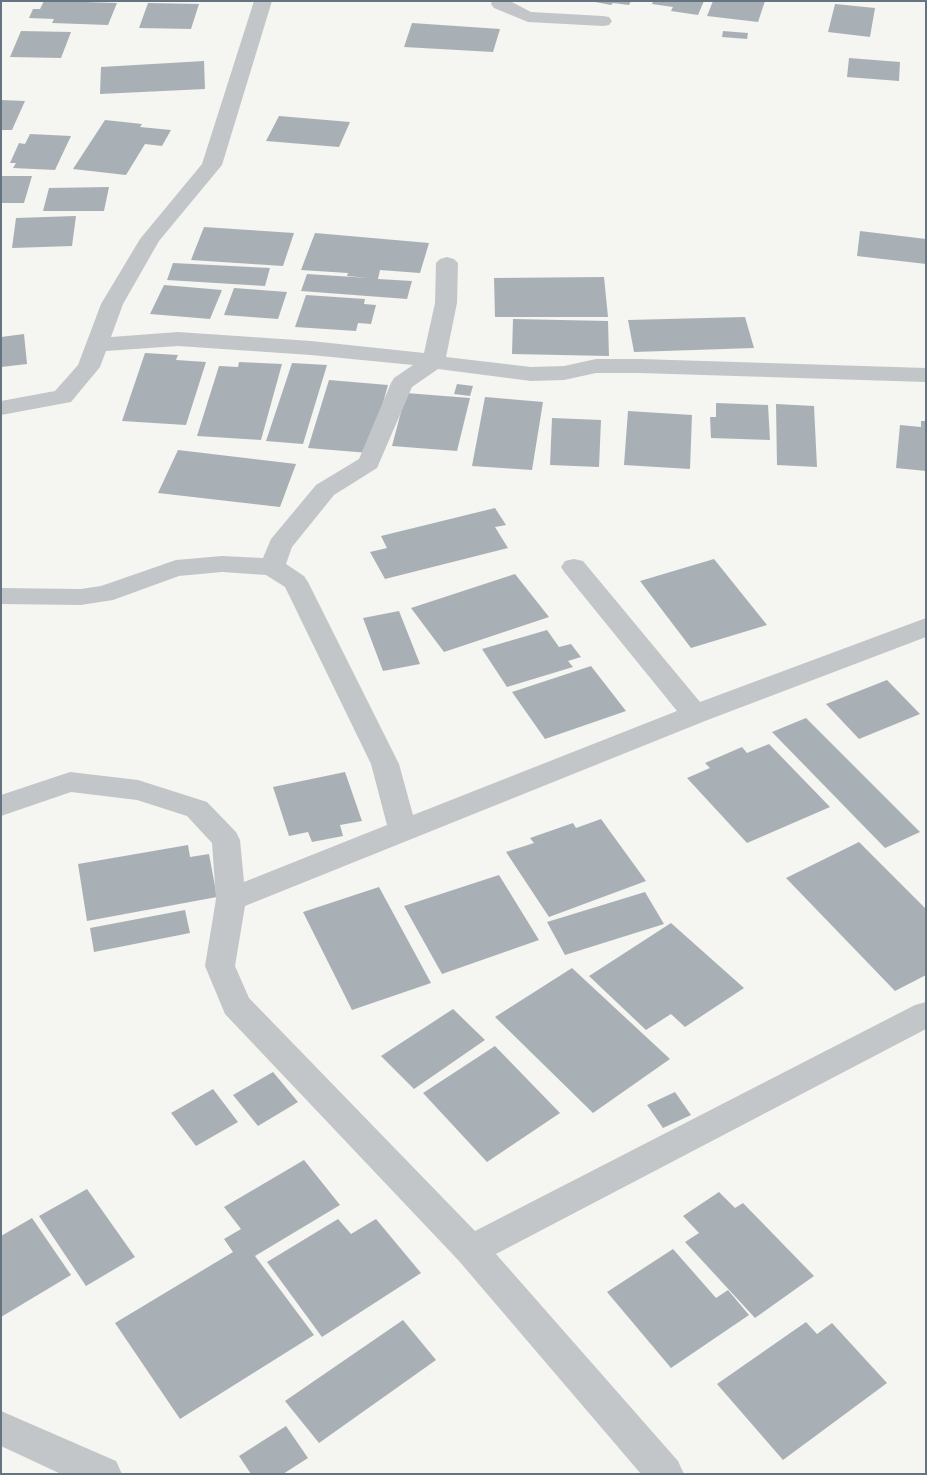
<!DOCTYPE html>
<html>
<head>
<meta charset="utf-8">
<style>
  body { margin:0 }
  #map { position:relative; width:927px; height:1475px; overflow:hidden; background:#f5f5f1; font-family:Overpass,sans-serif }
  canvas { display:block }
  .frame { position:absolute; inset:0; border:2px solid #657481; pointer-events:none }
</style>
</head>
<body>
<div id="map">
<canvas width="927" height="1475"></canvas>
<div class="frame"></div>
</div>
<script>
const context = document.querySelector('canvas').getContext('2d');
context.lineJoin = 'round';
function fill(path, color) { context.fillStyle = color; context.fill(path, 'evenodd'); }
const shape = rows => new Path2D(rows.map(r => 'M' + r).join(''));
fill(shape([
  [44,1,53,1,117,3,108,25,52,23,54,19,29,18,33,9,40,9],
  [590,1,631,1,629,5,613,3,611,5],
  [653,1,704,1,698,15,671,11,673,7,652,4],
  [713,1,765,1,758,22,707,16],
  [148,3,199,4,191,29,139,28],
  [835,4,875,8,870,37,828,32],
  [412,23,500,29,493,52,404,47],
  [21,31,71,32,61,58,10,57],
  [723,31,748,33,747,39,722,37],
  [849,58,900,62,899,81,847,77],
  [204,61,205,89,100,94,101,67],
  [1,100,25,101,12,130,1,130],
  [279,116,350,122,339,147,266,141],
  [105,120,142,124,140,127,171,130,162,146,145,144,126,175,73,169],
  [30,134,71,136,55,170,13,168,16,163,10,163,19,143,25,144],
  [1,176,32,176,24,203,1,203],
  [109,187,104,211,43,211,49,188],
  [76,216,72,246,12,248,16,218],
  [204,227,294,233,283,266,191,260],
  [860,231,926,239,926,264,857,256],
  [315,233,429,243,420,273,380,270,378,279,412,281,407,299,301,291,307,274,369,278,347,276,348,273,301,270],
  [173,263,270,268,265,286,167,280],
  [604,277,608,317,495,317,494,278],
  [164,285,222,290,210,319,150,314],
  [234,288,287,292,278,319,224,315],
  [306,295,365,299,364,304,376,305,371,324,358,323,356,331,295,327],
  [745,317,754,348,634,352,628,320],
  [513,319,608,321,609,356,512,354],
  [24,334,27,364,1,367,1,337],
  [145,353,178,355,176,360,206,362,186,425,122,421],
  [239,362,282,364,261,440,197,436,219,366,238,367],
  [292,363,327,365,303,444,266,441],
  [329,380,388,385,369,453,308,448],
  [457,384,473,386,470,396,454,394],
  [406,393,470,398,457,451,392,446],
  [485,397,543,402,532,470,472,466],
  [716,403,768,405,770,440,711,438,710,417,716,417],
  [776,404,814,406,817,467,777,465],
  [628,411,692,415,690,469,624,465],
  [552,418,601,420,599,467,550,465],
  [921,421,926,421,926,471,896,468,900,425,921,427],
  [178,450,296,464,280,507,158,493],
  [495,508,506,525,495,527,508,548,385,579,370,552,387,548,381,536],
  [714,559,767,625,691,648,640,581],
  [515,574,549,617,444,652,411,608],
  [399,611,420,664,383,671,363,618],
  [547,630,559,647,571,644,581,657,568,661,573,667,507,687,482,649],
  [591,666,626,711,545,739,512,692],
  [887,680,920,714,859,739,826,704],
  [806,718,920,832,885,848,772,732],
  [769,744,830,807,747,843,687,778,710,768,705,763,742,747,747,753],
  [345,772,362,821,340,825,343,836,312,842,308,832,289,836,273,787],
  [601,819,646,881,549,917,506,852,534,843,530,838,573,823,576,828],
  [859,842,926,909,926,975,895,991,786,878],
  [188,845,190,857,209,854,217,897,87,921,78,864],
  [499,875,539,940,442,974,404,906],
  [379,887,431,983,352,1010,303,912],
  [645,892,664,924,565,955,547,922],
  [185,910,190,933,94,952,90,928],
  [671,923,744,988,685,1027,671,1014,646,1030,589,976],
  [572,968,670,1059,593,1113,495,1017],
  [453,1009,485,1040,414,1089,381,1056],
  [495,1046,560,1113,487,1162,423,1093],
  [273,1072,298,1102,258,1126,233,1095],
  [213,1089,238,1122,196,1146,171,1113],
  [675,1092,691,1115,663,1128,647,1105],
  [304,1160,340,1205,255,1256,314,1335,180,1419,115,1323,233,1252,224,1239,241,1229,224,1207],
  [87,1189,135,1257,86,1286,39,1216],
  [719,1192,735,1208,743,1203,814,1276,755,1318,685,1242,699,1233,683,1216],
  [32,1218,71,1275,1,1317,1,1236],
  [338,1219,351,1234,376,1219,421,1273,322,1337,267,1262],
  [673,1249,716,1298,728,1290,749,1315,671,1368,607,1292],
  [403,1320,436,1360,319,1443,285,1401],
  [806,1322,817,1334,832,1323,887,1383,783,1460,717,1384],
  [286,1426,308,1458,283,1474,251,1474,239,1456]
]), '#a9b0b5');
fill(shape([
  [254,1,272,1,222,165,159,241,123,304,111,337,178,332,311,341,424,353,435,303,436,263,440,259,447,257,454,259,458,263,457,303,446,357,531,367,564,366,596,359,640,359,926,368,926,382,640,373,596,373,564,380,531,381,438,369,412,387,377,468,334,495,292,547,286,564,304,576,308,582,399,764,413,815,677,711,565,573,561,567,565,561,574,559,583,561,700,702,926,618,926,637,705,721,245,906,235,966,249,998,475,1231,915,1005,926,1002,926,1029,496,1254,678,1461,684,1474,641,1474,459,1261,225,1014,205,966,216,899,212,843,187,816,137,800,71,792,1,816,1,795,70,772,138,780,207,802,236,832,240,840,244,882,387,825,371,764,285,587,266,575,222,572,179,576,113,600,81,605,1,604,1,588,81,589,101,586,176,560,222,556,263,558,271,539,316,485,359,459,391,383,394,378,413,365,311,355,178,346,106,351,100,367,71,402,1,415,1,401,55,391,78,365,101,304,140,239,202,164,254,1],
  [492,1,510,1,531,12,603,16,609,17,612,21,609,25,603,26,528,22,494,8,491,4,492,1],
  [1,1411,116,1461,122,1474,61,1474,1,1446,1,1411]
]), '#c3c6c9');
</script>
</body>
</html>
